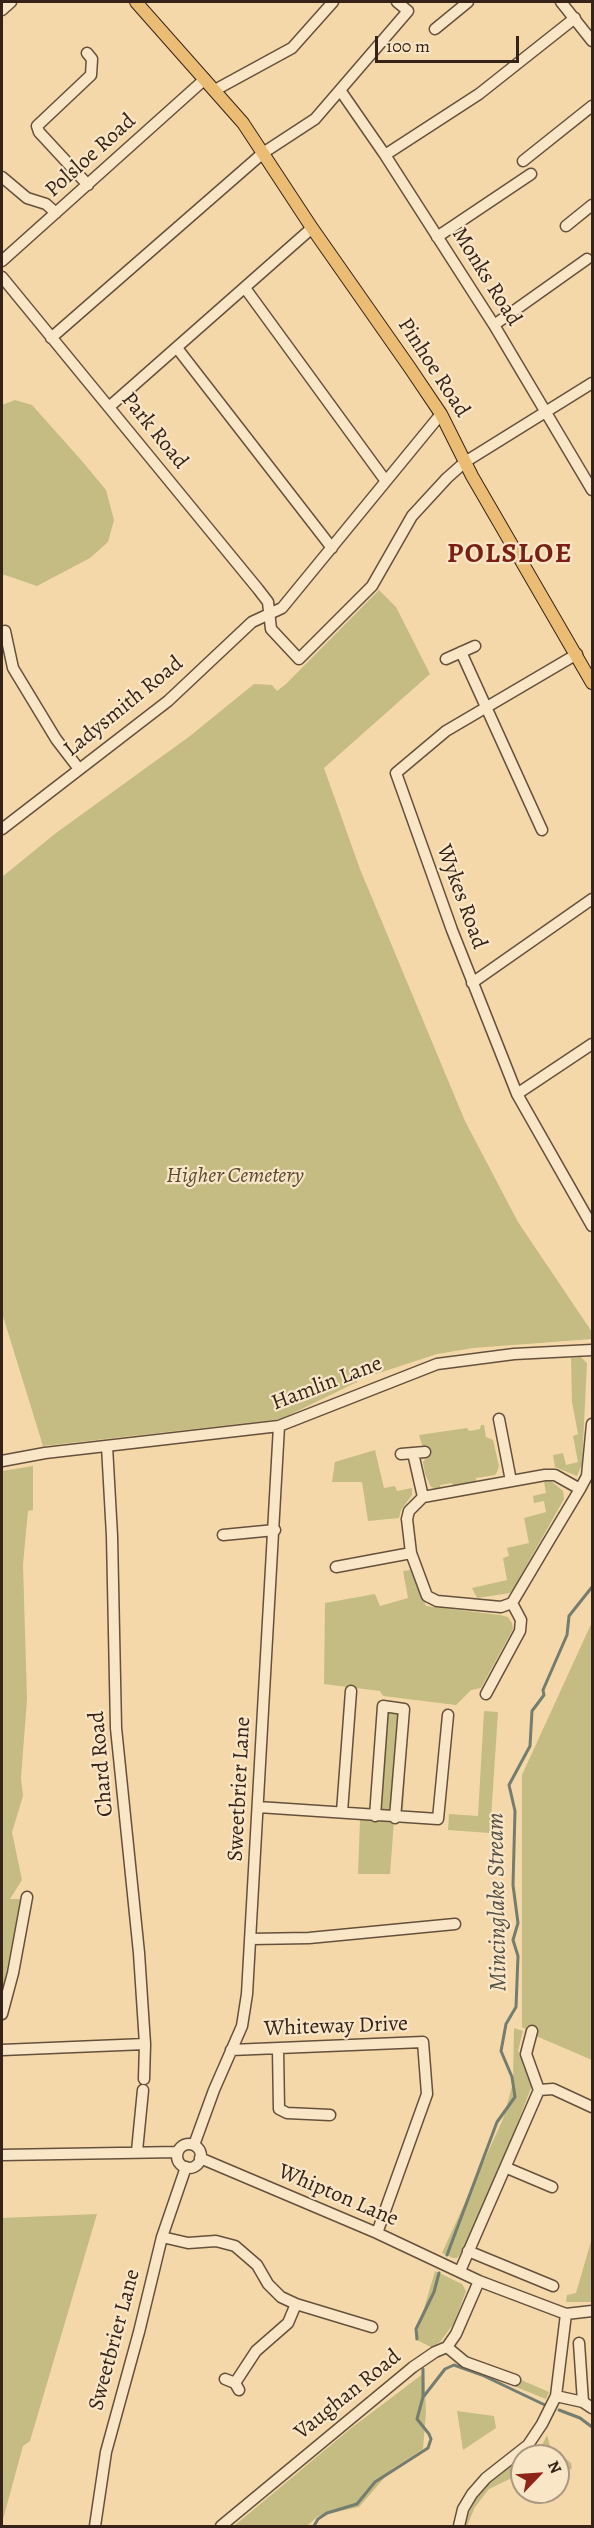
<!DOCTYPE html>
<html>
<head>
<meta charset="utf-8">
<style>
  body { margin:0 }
  #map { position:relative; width:594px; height:2528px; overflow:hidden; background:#f5d8a9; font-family:Alegreya,serif }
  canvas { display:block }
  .frame { position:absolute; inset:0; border:3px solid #352218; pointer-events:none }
  .north { position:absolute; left:510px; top:2444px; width:60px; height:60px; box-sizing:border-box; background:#f8e6c7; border:2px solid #aa9881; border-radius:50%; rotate:65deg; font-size:16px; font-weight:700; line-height:24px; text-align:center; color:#352218 }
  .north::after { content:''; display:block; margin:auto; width:21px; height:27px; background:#8f2418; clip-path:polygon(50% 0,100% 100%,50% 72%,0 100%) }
  .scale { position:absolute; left:375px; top:36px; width:144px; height:27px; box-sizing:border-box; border:3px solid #352218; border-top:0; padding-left:8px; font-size:18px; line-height:21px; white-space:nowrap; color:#352218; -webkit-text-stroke:4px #f8e6c7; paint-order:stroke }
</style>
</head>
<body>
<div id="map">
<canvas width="594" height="2528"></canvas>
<div class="frame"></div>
<div class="north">N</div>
<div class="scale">100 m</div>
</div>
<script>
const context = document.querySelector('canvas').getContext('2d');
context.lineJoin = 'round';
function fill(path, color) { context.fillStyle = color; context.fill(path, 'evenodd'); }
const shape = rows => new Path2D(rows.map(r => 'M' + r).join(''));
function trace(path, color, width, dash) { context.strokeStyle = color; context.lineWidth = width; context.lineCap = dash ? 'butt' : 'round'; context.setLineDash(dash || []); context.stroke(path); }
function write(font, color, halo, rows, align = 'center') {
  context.font = font + ' Alegreya,serif'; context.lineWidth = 4.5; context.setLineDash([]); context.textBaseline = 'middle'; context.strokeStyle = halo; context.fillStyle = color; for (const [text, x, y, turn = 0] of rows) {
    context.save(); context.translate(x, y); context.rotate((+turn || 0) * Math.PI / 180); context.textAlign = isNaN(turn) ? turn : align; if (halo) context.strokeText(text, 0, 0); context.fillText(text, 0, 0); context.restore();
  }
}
fill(shape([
  [15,400,32,405,82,461,106,490,114,520,108,542,90,558,37,586,2,574,2,405],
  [379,590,396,607,430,674,324,768,360,869,465,1121,518,1222,592,1332,592,1339,473,1348,437,1354,376,1374,371,1370,360,1374,357,1382,281,1419,43,1446,2,1313,2,877,56,833,190,736,254,684,272,685,277,691,286,684],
  [581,1357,587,1363,582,1464,577,1476,555,1467,553,1455,563,1453,566,1465,578,1462,573,1436,578,1434,572,1402,571,1358],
  [481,1425,484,1425,486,1437,493,1440,499,1466,497,1472,495,1475,476,1478,476,1481,453,1486,452,1483,440,1485,441,1490,431,1487,425,1474,423,1462,426,1458,419,1435,467,1428,469,1431,480,1429],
  [375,1450,384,1488,395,1486,397,1491,412,1488,412,1495,401,1510,399,1518,368,1521,362,1482,332,1482,335,1462],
  [33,1466,33,1510,28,1511,23,1564,27,1699,21,1778,23,1796,12,1832,22,1880,10,1899,21,1899,2,1993,2,1471],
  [550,1480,563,1491,564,1499,516,1584,510,1593,477,1598,472,1588,507,1580,503,1558,509,1556,507,1548,529,1543,524,1518,546,1512,544,1501,534,1503,533,1496,546,1493,544,1482],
  [411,1570,426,1606,500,1615,508,1617,512,1623,513,1629,481,1688,471,1690,456,1705,383,1696,380,1691,324,1684,325,1603,375,1594,380,1606,408,1598,403,1571],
  [592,1622,592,2060,536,2036,522,2027,522,1775],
  [378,1702,409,1704,403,1811,371,1808],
  [484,1711,498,1712,490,1833,448,1830,449,1814,478,1816],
  [360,1820,394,1821,390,1874,358,1874],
  [514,2028,523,2031,518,2051,533,2083,500,2168,464,2249,457,2258,453,2258,442,2253,503,2119,513,2083],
  [97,2214,30,2441,23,2446,2,2523,2,2218],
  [592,2238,592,2302,566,2302,567,2295,576,2293],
  [435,2271,462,2284,466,2291,454,2323,440,2342,431,2347,415,2339],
  [424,2373,426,2412,423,2449,392,2469,359,2507,318,2516,307,2526,234,2526,350,2429],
  [519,2379,549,2392,546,2399,516,2387],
  [457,2411,494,2416,496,2428,463,2450],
  [547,2435,550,2446,571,2463,572,2469,558,2470,558,2456,537,2456],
  [522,2457,522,2473,489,2489,475,2507,467,2526,463,2526,474,2501,487,2485]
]), '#c4bc82');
trace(shape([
  [447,2255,497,2122,515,2097,512,2077,501,2051,506,2024,516,2007,518,1956,513,1940,518,1923,513,1885,515,1811,509,1785,530,1746,532,1711,544,1695,543,1690,567,1635,569,1616,592,1587],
  [417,2339,416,2329,434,2292,439,2273],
  [424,2396,445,2369,454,2365,482,2375,547,2406],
  [559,2410,580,2418,592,2427],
  [314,2526,318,2519,327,2513,357,2504,375,2482,428,2448,431,2439,429,2434,417,2419,423,2397,423,2369]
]), '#737d70', 3);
const minor = shape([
  [561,2,592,41],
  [2,10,11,2],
  [435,29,468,2],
  [87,53,92,59,91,75,37,126,39,132,88,185],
  [215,90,292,48,333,2],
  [340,90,385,155,494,325,592,490],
  [385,155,479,94,575,18],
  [523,161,592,106],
  [2,177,27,198,46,204,56,213],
  [566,226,592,205],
  [437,237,531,174],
  [2,261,205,79],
  [2,277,258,589,268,602,271,629,299,659,372,586,412,516,447,478,465,462,592,383],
  [245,288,385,480],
  [494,325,587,259],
  [51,338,263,153,315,119,408,11,397,2],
  [177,348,332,548],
  [109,407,312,228],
  [5,631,13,668,56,739,79,769],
  [461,652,542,830],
  [577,654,446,731,396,773,452,930,517,1094,592,1226],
  [446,659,475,646],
  [2,829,168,701,252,622,282,608,441,414],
  [472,983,592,899],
  [517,1094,592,1044],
  [499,1419,511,1481],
  [107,1446,112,1536,116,1728,139,1953,145,2044,144,2079],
  [413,1453,423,1497],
  [401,1454,425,1452],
  [2,1461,45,1453,279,1426,437,1364,514,1354,592,1350],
  [580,1489,555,1475,545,1475,423,1497,409,1511,407,1519,411,1553,427,1596,437,1601,501,1607,512,1603,547,1544,580,1489,587,1476,592,1424],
  [223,1535,275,1530],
  [336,1567,411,1553],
  [486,1694,520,1631,521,1620,512,1603],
  [258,1807,438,1819,448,1715],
  [342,1812,351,1691],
  [375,1816,383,1706,404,1709,395,1818],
  [251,1939,309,1938,455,1924],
  [2,2014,13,1973,27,1897],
  [2,2050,145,2044],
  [231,2050,423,2042,427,2094,377,2233],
  [278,2050,279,2109,287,2113,330,2115],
  [539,2090,553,2089,592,2107],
  '177 2156a12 12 0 1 1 24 0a12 12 0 1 1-24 0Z',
  [194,2145,214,2090,242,2026,247,1994,279,1426],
  [137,2151,143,2090],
  [2,2155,178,2152],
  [200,2158,377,2233,479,2281,566,2314,592,2311],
  [507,2168,552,2187],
  [162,2237,188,2243,216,2241,235,2246,257,2265,268,2284,281,2297,296,2304,372,2327],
  [468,2251,553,2286],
  [460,2271,539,2090,526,2054,532,2031],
  [579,2343,583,2402,592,2408],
  [447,2347,465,2362,515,2380],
  [225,2379,235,2383,239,2390],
  [235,2383,256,2351,288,2323,296,2304],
  [556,2396,583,2402],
  [95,2526,106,2452,139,2332,162,2237,186,2167],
  [221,2526,413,2367,435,2352,447,2347,456,2334,479,2281],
  [459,2526,463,2509,472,2494,486,2478,528,2445,542,2424,556,2396,566,2314]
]);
const major = shape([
  [136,2,243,123,312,228,410,368,441,414,472,476,592,683]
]);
trace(minor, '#65503c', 13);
trace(major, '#352218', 14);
trace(minor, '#f8e6c7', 10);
trace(major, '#eabc74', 12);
write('22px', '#352218', '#f8e6c7', [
  ["Polsloe Road",91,156,-42],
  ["Monks Road",486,277,58],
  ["Pinhoe Road",433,368,57],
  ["Park Road",154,431,51],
  ["Ladysmith Road",124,707,-39],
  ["Wykes Road",461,897,70],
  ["Hamlin Lane",327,1384,-21],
  ["Chard Road",102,1764,-95],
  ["Sweetbrier Lane",240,1789,-87],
  ["Whiteway Drive",336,2027,-2],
  ["Whipton Lane",338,2196,23],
  ["Sweetbrier Lane",115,2340,-75],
  ["Vaughan Road",348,2395,-39]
]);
write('italic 22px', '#594832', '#f8e6c7', [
  ["Higher Cemetery",235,1177]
]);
write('italic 24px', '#545044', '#f8e6c7', [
  ["Mincinglake Stream",498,1902,-91]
]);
context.letterSpacing = '1.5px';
write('bold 28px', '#7a1f14', '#f8e6c7', [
  ["POLSLOE",510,555]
]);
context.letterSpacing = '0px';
</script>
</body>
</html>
